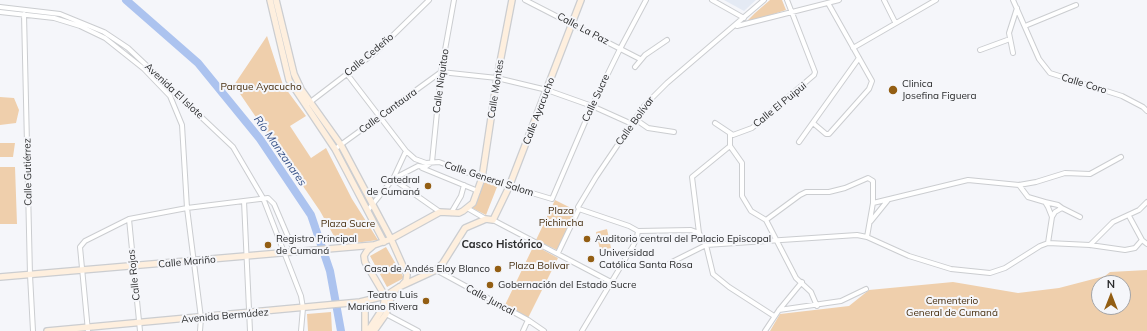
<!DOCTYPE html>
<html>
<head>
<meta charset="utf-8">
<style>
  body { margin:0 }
  #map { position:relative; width:1147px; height:331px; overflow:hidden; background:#f5f6fa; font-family:Mulish,sans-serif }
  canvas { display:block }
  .north { position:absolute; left:1091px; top:275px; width:40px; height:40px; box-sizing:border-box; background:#f5f6fa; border:1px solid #a3a4a7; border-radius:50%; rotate:0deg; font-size:11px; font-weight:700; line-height:16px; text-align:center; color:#292a2b }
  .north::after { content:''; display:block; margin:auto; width:14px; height:18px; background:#935e13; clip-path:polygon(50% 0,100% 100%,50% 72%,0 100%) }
</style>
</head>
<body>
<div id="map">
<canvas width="1147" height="331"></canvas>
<div class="north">N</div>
</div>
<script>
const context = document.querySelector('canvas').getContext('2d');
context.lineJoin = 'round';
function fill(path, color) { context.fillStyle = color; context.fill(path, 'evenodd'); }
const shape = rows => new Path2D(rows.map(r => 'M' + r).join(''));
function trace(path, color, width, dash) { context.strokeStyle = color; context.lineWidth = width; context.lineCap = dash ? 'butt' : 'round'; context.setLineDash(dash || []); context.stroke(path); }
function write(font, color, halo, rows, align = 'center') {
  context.font = font + ' Mulish,sans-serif'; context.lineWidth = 4; context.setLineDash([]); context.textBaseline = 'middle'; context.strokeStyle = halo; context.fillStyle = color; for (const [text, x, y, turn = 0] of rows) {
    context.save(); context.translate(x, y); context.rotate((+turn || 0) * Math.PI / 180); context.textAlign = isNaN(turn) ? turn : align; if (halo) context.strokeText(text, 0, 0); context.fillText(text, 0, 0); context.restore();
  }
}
fill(shape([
  [724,0,756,0,744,11]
]), '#e4eaf4');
fill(shape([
  [770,0,782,0,786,10,749,22,748,20,755,13],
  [267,36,283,85,306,116,290,126,311,158,326,148,352,199,378,240,339,245,320,211,234,85],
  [0,97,14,98,19,110,16,123,0,125],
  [0,143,15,143,13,157,0,157],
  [0,167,15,167,17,224,0,224],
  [481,180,497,187,486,215,470,207],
  [555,200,577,211,557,250,536,240],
  [607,229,611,248,600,250,596,232],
  [534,245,558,258,528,318,505,305],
  [386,247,404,278,387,287,370,256],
  [1147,270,1147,331,770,331,780,314,849,306,869,290,953,282,1018,293,1059,288,1105,276,1110,272],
  [1099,283,1123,283,1123,307,1099,307],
  [331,312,332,331,308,331,307,314]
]), '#efcfac');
trace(shape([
  [126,0,198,63,260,139,311,215,330,271,341,331]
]), '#acc3ef', 8);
const street = shape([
  [525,0,640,59],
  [712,0,744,18],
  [884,0,895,22],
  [1013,0,1039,59,1050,73,1122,96,1143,107,1147,111],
  [0,7,60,14,104,32,128,48,233,147,263,198,301,296,303,308,301,331],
  [0,12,54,18,80,26,105,38,144,69,170,96,182,125,187,208,201,318,200,331],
  [24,14,30,275,33,331],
  [737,26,839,0],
  [1025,26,1076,5],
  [853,48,936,0],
  [980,50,1010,39],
  [1013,53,1009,33,1017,8],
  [635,67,645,55,667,40],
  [347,74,406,151,415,159,426,163,439,162,482,178,552,199,592,106,620,49,646,0],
  [309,103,377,51,429,0],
  [635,119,648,128,674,132],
  [715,123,733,135,752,128,814,75,815,72,787,0],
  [813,123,826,134,829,134,869,89,872,81,828,3],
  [730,134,730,146,742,163,742,196,751,211,766,220,796,278,811,292,817,306],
  [799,142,859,58],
  [730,146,692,177,699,233,706,245,713,274,729,287,774,316],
  [335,149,441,72,497,78,547,90,592,106,632,124],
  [422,168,478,191],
  [1019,185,1028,197,1045,202,1048,207,1052,217,1048,243],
  [244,201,250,331],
  [1045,202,1058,205,1062,208,1080,217],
  [873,203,968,180,1019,185,1036,182,1065,173,1090,174,1121,157],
  [467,208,486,219],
  [579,209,629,226,638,231,691,230,699,233],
  [368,210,393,179,406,151],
  [440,212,393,179,418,166,425,167,432,162,441,72,454,0],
  [451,213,461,196,464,185],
  [1129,216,1142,240,1147,244],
  [1052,217,1055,212,1062,208],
  [129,219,140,331],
  [493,220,611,282],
  [766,220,800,195,806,192,829,192,845,188,868,178,873,181,873,203,867,237],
  [871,221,888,200],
  [1090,245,1113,222,1139,210,1147,202],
  [558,253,579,209,578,207,596,177,644,106,667,83,764,0],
  [670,263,706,245,857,235,867,237,909,256,951,269,990,273,1005,268,1040,246,1048,243,1090,245,1125,250,1135,248,1142,240],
  [436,270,528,320,544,331],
  [779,310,841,301,866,289],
  [386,314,418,331],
  [88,331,80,247,85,241,129,219,187,208,268,198,274,204,295,253],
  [523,331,528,320],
  [582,331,633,246,637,237,638,231],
  [765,331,779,310,802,282]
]);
const secondary = shape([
  [270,0,289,80,335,149,384,242],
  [276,0,294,74,301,89,341,145,391,239,407,275,406,281,403,284],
  [0,277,374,245],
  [365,302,365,331],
  [47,331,360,302,385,296,399,287,436,270,443,263,465,228,486,219,493,220,509,187,581,0],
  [368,331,383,308,385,296,365,262,364,256,367,251,374,245,391,239,440,212,459,213,463,211,473,203,482,178,497,78,512,0],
  [374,331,386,314,392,294,395,291]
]);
trace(street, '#cbcdd0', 6);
trace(secondary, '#cbcdd0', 8);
trace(street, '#fff', 4);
trace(secondary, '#feefde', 5.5);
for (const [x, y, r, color] of [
  [893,90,5,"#935e13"],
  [428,186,4,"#935e13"],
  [587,239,4,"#935e13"],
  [268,245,4,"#935e13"],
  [591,259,4,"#935e13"],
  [498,269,4,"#935e13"],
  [490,285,4,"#935e13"],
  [426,301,4,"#935e13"]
]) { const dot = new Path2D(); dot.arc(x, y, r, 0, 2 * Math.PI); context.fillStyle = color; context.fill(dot); trace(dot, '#f5f6fa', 1.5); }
write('10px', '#292a2b', '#f5f6fa', [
  ["Calle La Paz",583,29,28],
  ["Calle Cedeño",369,55,-40],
  ["Calle Niquitao",441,81,-82],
  ["Calle Coro",1084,84,17],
  ["Calle Montes",496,89,-81],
  ["Avenida El Islote",174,91,43],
  ["Calle Sucre",596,98,-65],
  ["Calle El Puipui",780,105,-39],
  ["Calle Cantaura",388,111,-36],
  ["Calle Ayacucho",539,111,-69],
  ["Calle Bolívar",635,121,-54],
  ["Calle Gutiérrez",28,172,-91],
  ["Calle General Salom",489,179,18],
  ["Calle Mariño",187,262,-5],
  ["Calle Rojas",134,275,-96],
  ["Calle Juncal",490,300,28],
  ["Avenida Bermúdez",225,316,-5]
]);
write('10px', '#292a2b', '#f5f6fa', [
  ["Clinica",902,84],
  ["Josefina Figuera",902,96],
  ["Catedral",420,180,"right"],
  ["de Cumaná",420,192,"right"],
  ["Registro Principal",276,239],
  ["de Cumaná",276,251],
  ["Auditorio central del Palacio Episcopal",595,239],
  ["Universidad",599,253],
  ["Católica Santa Rosa",599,265],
  ["Casa de Andés Eloy Blanco",490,269,"right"],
  ["Gobernación del Estado Sucre",498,285],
  ["Teatro Luis",418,295,"right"],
  ["Mariano Rivera",418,307,"right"]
], 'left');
write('10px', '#452c0c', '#f5f6fa', [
  ["Parque Ayacucho",261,87],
  ["Plaza",561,211],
  ["Pichincha",561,223],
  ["Plaza Sucre",348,224],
  ["Plaza Bolívar",539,266],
  ["Cementerio",952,301],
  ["General de Cumaná",952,313]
]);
write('italic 11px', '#355086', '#f5f6fa', [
  ["Río Manzanares",280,151,55]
]);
write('bold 11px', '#292a2b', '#f5f6fa', [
  ["Casco Histórico",502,245]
]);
</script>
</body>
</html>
